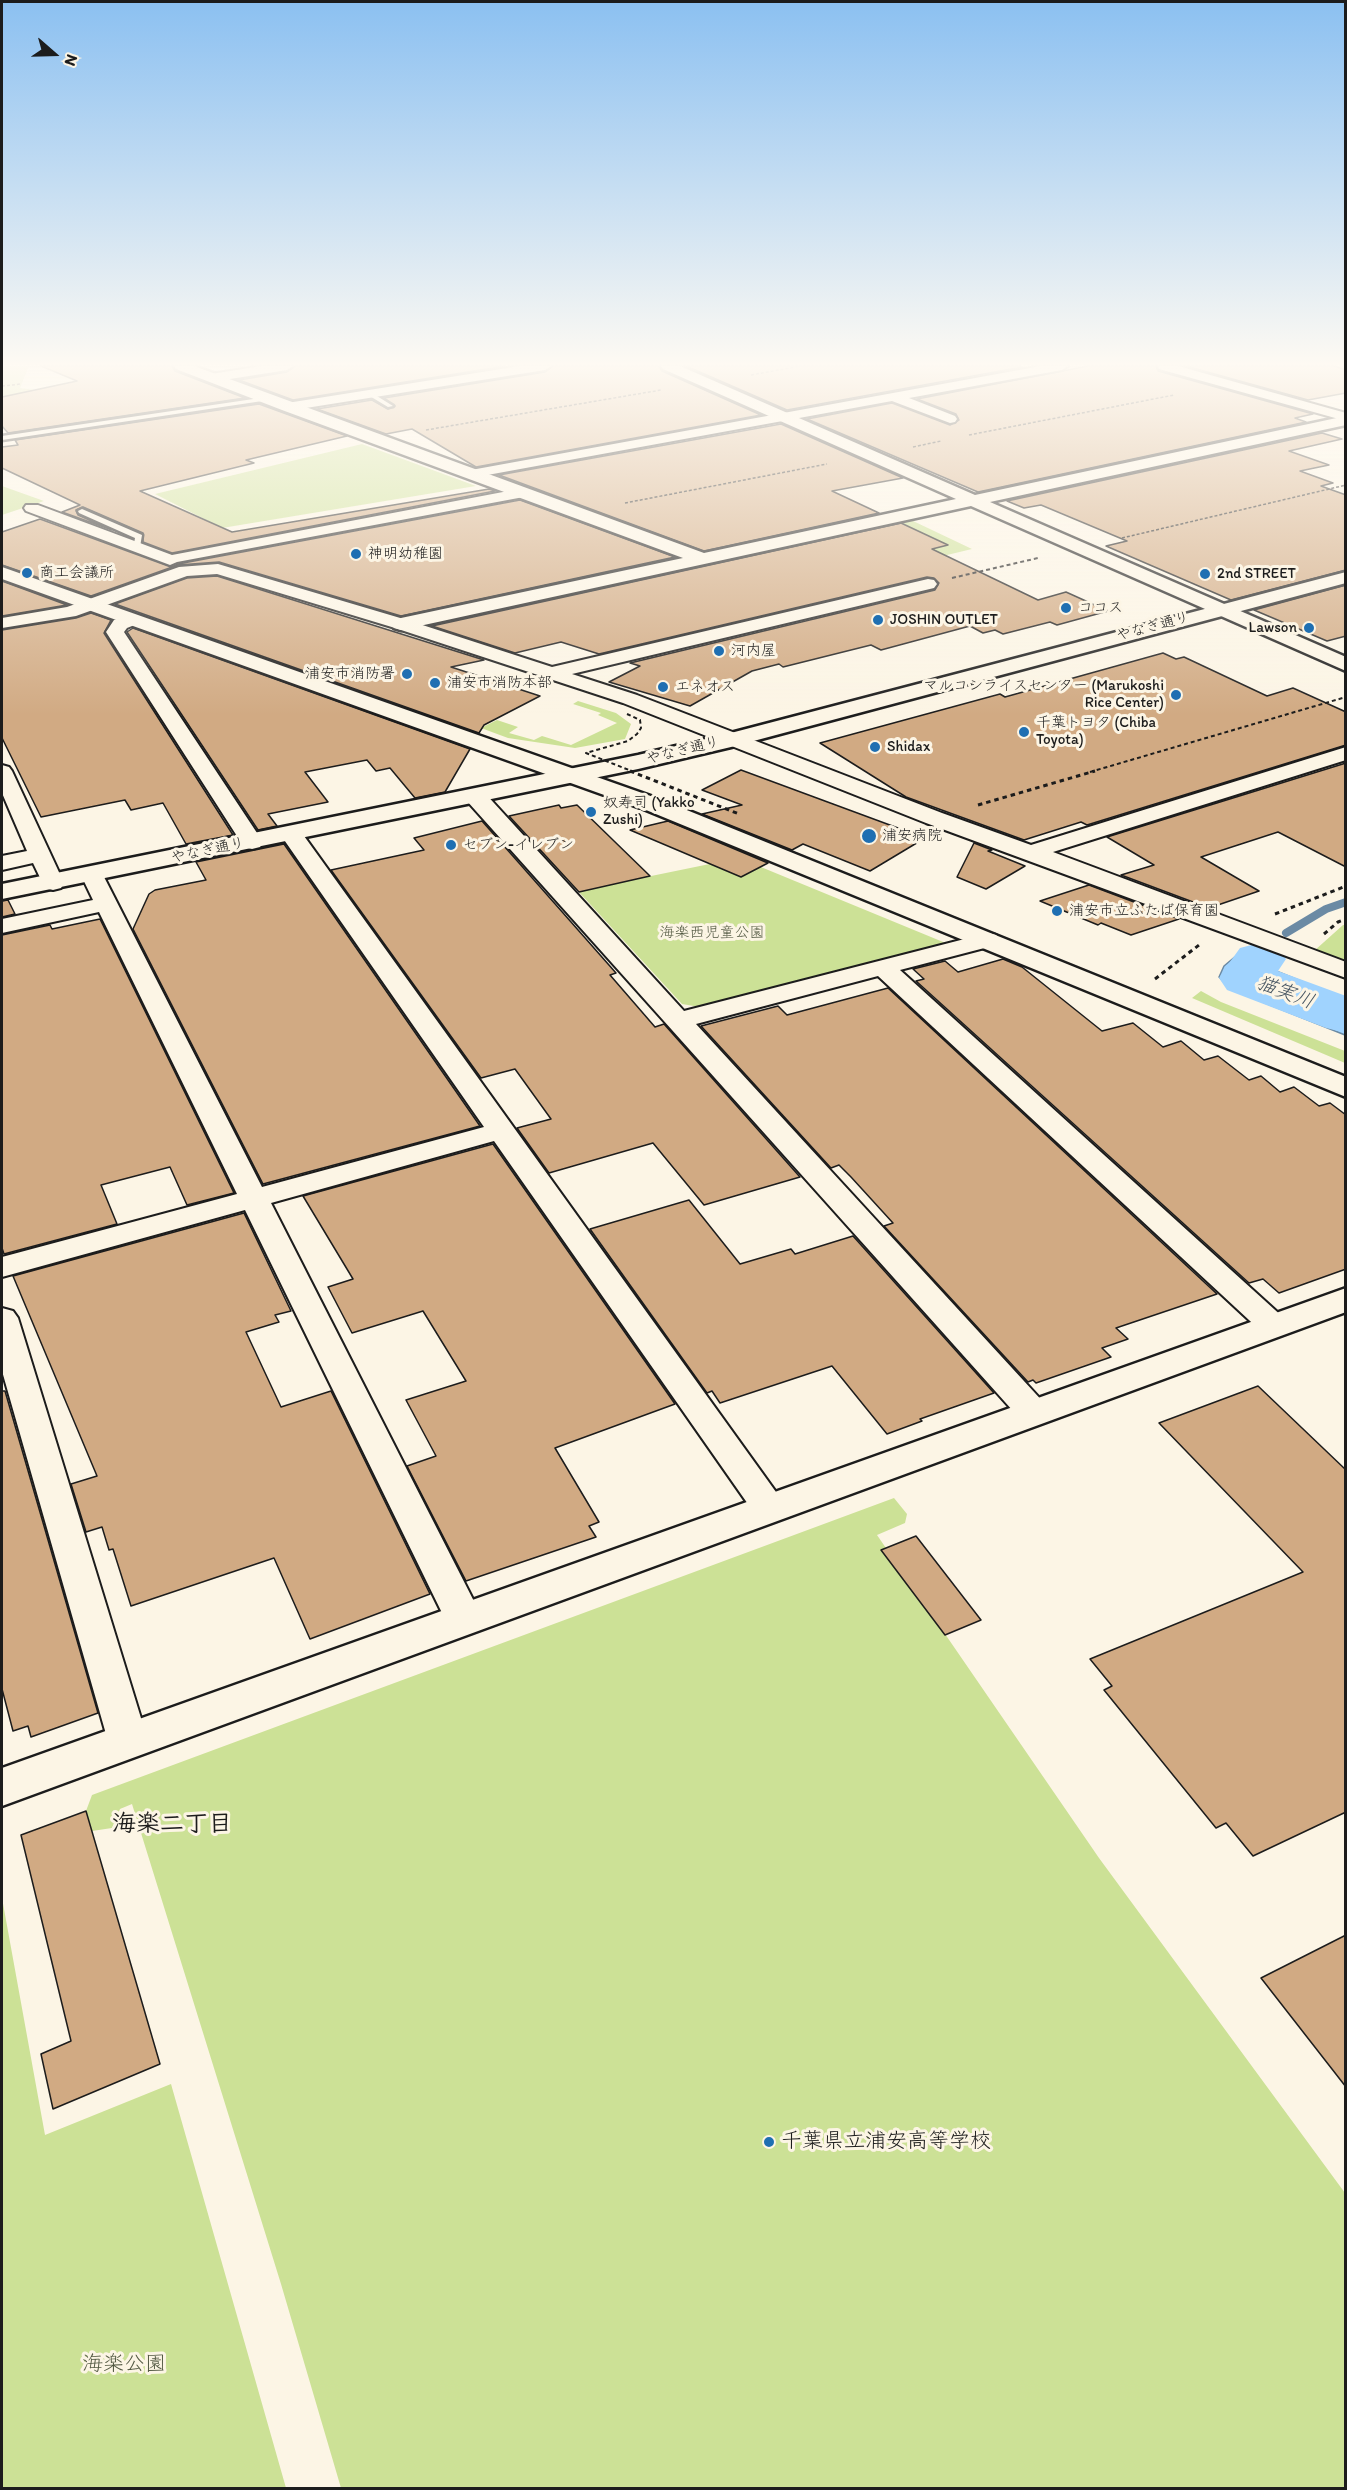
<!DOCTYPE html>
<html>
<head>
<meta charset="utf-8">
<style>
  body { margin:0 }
  #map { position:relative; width:1347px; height:2490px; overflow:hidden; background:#fcf5e5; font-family:Itim,sans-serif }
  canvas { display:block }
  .frame { position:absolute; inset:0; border:3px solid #1c1c1c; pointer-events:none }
  .north { position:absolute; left:24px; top:24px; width:60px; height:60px; -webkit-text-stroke:4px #fcf5e5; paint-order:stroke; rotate:110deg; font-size:16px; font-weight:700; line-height:24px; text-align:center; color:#1c1c1c }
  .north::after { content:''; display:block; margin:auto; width:21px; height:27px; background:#1c1c1c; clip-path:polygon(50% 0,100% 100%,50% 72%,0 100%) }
</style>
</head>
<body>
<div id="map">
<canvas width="1347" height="2490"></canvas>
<div class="frame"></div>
<div class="north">N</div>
</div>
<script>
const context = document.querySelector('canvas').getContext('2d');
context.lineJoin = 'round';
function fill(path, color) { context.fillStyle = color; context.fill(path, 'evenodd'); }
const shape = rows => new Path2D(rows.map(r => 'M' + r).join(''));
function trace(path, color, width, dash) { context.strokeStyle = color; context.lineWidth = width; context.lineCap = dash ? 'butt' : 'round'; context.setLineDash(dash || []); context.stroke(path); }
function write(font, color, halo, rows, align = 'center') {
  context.font = font + ' Itim,"Klee One",sans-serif'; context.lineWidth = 6; context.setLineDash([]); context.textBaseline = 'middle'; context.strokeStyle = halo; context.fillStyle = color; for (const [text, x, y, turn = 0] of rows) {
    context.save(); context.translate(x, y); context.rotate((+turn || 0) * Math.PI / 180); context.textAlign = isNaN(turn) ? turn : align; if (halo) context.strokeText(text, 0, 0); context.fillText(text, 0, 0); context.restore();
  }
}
fill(shape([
  [2,366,29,366,20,388,35,390,2,397],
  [362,444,476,486,222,528,155,494],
  [2,486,44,501,2,515],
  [911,520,972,549,943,556,899,549,861,531],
  [578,701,616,713,631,724,625,739,575,748,508,738,481,728,497,720,518,727,509,733,534,740,542,736,571,745,617,723,598,715,601,713,573,704],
  [739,858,948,944,700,1007,682,1004,578,891],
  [1343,925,1345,925,1345,964,1314,951],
  [1201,991,1221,1002,1345,1051,1345,1063,1192,998],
  [894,1498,907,1514,905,1523,877,1535,1099,1858,1345,2193,1345,2488,341,2488,281,2284,132,1804,120,1809,112,1828,92,1831,86,1811,92,1795],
  [2,1898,45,2135,171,2084,286,2488,2,2488]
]), '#cce196');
const water = shape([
  [1237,955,1345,999,1345,1035,1230,989,1219,977,1224,966,1237,955]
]);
fill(water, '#a0d3fe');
trace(water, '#6b8aa4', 1.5);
trace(shape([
  [1286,933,1326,909,1346,902]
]), '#6b8aa4', 8);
fill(shape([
  [1259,943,1278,948,1286,959,1278,971,1346,996,1346,1033,1326,1028,1227,990,1219,978,1227,966,1240,948,1259,943]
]), '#a0d3fe');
const building = shape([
  [41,366,172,366,175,371,245,398,8,433,2,426,2,397,77,381,41,366],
  [295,366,505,366,293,400,239,380,287,372,295,366],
  [553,366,659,366,662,371,761,415,476,467,412,429,386,434,317,409,372,400,388,409,395,406,384,398,545,372,553,366],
  [686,366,1019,366,1022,367,787,410,686,366],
  [1088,366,1156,366,1158,371,1313,414,1295,418,1306,422,1297,424,978,492,807,419,892,403,950,425,959,420,956,414,917,399,1088,366],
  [1186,366,1334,366,1346,370,1346,393,1308,400,1186,366],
  [259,404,347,436,246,460,254,463,140,491,232,532,489,489,495,491,172,553,143,542,143,533,83,507,76,510,78,515,112,530,62,512,80,505,2,468,2,447,18,445,15,440,259,404],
  [781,424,903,478,832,491,879,513,704,551,499,475,781,424],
  [1322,433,1342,439,1289,451,1329,465,1300,471,1333,483,1321,486,1346,495,1346,570,1231,600,1106,546,1127,541,1041,505,1024,508,1007,501,1322,433],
  [520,500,675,557,401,616,219,562,178,565,91,596,2,565,2,532,40,519,171,567,178,564,520,500],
  [901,523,948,545,932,549,1038,600,1066,592,1108,611,1057,625,1050,622,1003,634,995,630,983,633,970,626,881,650,871,645,783,667,779,664,752,671,690,706,609,682,640,666,630,663,935,590,939,583,934,578,927,577,599,654,561,642,515,653,432,626,901,523],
  [217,576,484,660,451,667,540,696,484,725,479,733,115,604,187,578,217,576],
  [2,581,67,605,2,616,2,581],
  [1346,585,1346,636,1327,641,1254,610,1346,585],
  [91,613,111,620,104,633,233,835,186,844,163,803,131,810,125,800,41,817,2,738,2,630,76,618,91,613],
  [133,628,470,749,445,792,415,798,390,768,376,771,367,760,305,772,328,802,268,814,277,826,258,830,127,632,133,628],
  [1163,653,1176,659,1184,657,1267,696,1293,688,1346,712,1346,745,1087,825,1081,822,1024,840,906,797,820,743,1000,694,1005,697,1163,653],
  [1346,763,1346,867,1278,832,1201,857,1259,891,1209,908,1121,875,1154,865,1107,837,1346,763],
  [741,770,925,838,870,871,803,844,792,850,702,814,742,805,702,790,741,770],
  [559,805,561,808,577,805,650,876,579,892,509,816,559,805],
  [482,821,616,973,610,975,655,1027,664,1024,800,1177,704,1205,653,1143,549,1173,517,1128,551,1119,515,1069,481,1078,331,870,424,850,414,838,482,821],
  [668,821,768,863,741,877,630,830,668,821],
  [974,843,992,850,988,851,1025,866,986,889,957,877,974,843],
  [284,844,480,1126,263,1184,133,929,149,894,155,890,206,880,196,862,284,844],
  [1089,885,1179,919,1131,935,1101,923,1098,925,1040,901,1089,885],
  [8,900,15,914,2,917,2,901,8,900],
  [100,919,234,1193,187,1205,170,1167,101,1185,117,1224,4,1254,2,1248,2,935,50,925,52,929,100,919],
  [1003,959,1022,967,1102,1031,1133,1023,1163,1047,1181,1041,1204,1060,1218,1056,1249,1080,1261,1076,1280,1092,1294,1087,1319,1106,1330,1103,1346,1115,1346,1269,1279,1293,1263,1279,1249,1283,916,981,924,979,913,969,945,961,958,972,1003,959],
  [888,988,1217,1294,1116,1328,1128,1339,1102,1348,1111,1357,1036,1383,1033,1380,1028,1382,884,1226,893,1223,851,1177,839,1165,831,1168,701,1026,778,1006,787,1015,888,988],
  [493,1144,675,1404,555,1448,599,1522,589,1526,596,1537,466,1581,407,1466,436,1456,406,1400,466,1381,423,1311,352,1333,328,1287,353,1279,303,1196,493,1144],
  [689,1200,740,1264,791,1249,795,1254,853,1236,994,1393,920,1419,922,1421,887,1434,832,1366,720,1403,712,1391,707,1393,590,1229,689,1200],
  [244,1213,291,1311,275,1315,279,1322,246,1332,281,1407,331,1391,430,1594,310,1639,274,1558,131,1606,113,1549,109,1550,102,1527,86,1532,71,1484,97,1476,13,1276,244,1213],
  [1258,1386,1346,1470,1346,1812,1253,1856,1226,1823,1216,1828,1104,1690,1112,1686,1090,1659,1303,1572,1159,1423,1258,1386],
  [2,1391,5,1391,98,1713,31,1737,28,1726,13,1731,2,1689,2,1391],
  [916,1536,981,1620,945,1635,881,1550,916,1536],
  [86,1811,160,2064,53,2109,41,2054,71,2041,21,1835,86,1811],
  [1346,1935,1346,2087,1261,1978,1346,1935]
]);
fill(building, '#d1aa83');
trace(building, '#1c1c1c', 1.5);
const service = shape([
  [368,393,372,393,393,406,388,407,368,395,368,393],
  [267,397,269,400,2,440,2,436,267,397],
  [82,509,142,535,140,547,133,549,135,538,79,513,78,511,82,509]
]);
const minor = shape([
  [262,366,293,366,287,370,211,382,204,378,211,374,262,366],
  [520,366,551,366,545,370,287,411,280,407,287,403,520,366],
  [1041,366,1068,366,1062,370,909,398,955,416,957,419,955,422,950,423,892,401,471,478,464,474,471,470,1041,366],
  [1158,366,1178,366,1346,413,1346,421,1159,369,1158,366],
  [524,488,532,493,529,496,177,562,170,565,26,511,24,508,26,505,38,505,172,555,524,488],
  [218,564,407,620,552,667,928,579,934,580,937,584,934,588,572,674,637,695,942,813,1031,845,1346,747,1346,760,1053,852,1346,962,1346,978,926,823,623,703,395,628,217,574,187,576,76,616,2,628,2,618,67,607,179,567,218,564],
  [131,615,137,616,140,620,137,624,127,628,124,632,263,842,260,847,252,849,244,847,106,632,114,620,131,615],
  [2,765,9,767,12,771,64,883,61,888,53,890,45,888,33,863,2,870,2,856,27,851,2,793,2,765],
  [475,790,483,791,684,1011,988,933,996,935,1000,940,996,945,900,970,1285,1319,1290,1326,1285,1333,1274,1336,1263,1333,878,976,696,1024,1046,1405,1051,1413,1046,1421,1034,1425,1022,1421,467,801,464,796,467,791,475,790],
  [291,827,299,829,781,1499,787,1508,781,1517,769,1521,757,1517,494,1141,271,1203,483,1619,477,1629,464,1634,451,1629,445,1619,245,1210,2,1277,2,1257,237,1194,99,912,2,933,2,919,93,900,81,875,84,870,92,868,100,870,103,875,262,1187,484,1127,280,834,283,829,291,827],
  [2,1308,13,1311,18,1318,148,1741,142,1753,128,1758,114,1753,108,1741,2,1371,2,1308]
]);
const tertiary = shape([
  [174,366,194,366,704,553,956,499,663,369,661,366,680,366,975,495,1346,416,1346,425,990,502,1346,657,1346,671,971,506,401,630,394,628,391,624,394,620,401,618,683,558,282,410,176,369,174,366],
  [2,567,662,800,1346,1077,1346,1097,646,810,2,579,2,567],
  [1346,1288,1346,1312,2,1806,2,1768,1346,1288]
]);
const secondary = shape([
  [1346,572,1346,583,731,747,638,769,2,899,2,884,638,755,727,734,1346,572]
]);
trace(service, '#1c1c1c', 5);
trace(minor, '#1c1c1c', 4);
trace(tertiary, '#1c1c1c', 5);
trace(secondary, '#1c1c1c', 5);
trace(shape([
  [751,375,801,366],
  [2,386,21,384],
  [426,430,661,390],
  [969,435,1174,395],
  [913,447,941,441],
  [625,503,827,464],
  [1122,538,1346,485]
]), '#1c1c1c', 1.5, [3, 2]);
trace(shape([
  [952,578,1038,558],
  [1090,772,1346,697]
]), '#1c1c1c', 2, [4, 3]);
trace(shape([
  [978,805,1095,771],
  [1275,914,1346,886],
  [1324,934,1338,922,1346,919],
  [1155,979,1199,945]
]), '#1c1c1c', 3, [4.5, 4]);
fill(service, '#fcf5e5');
fill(minor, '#fcf5e5');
fill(tertiary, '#fcf5e5');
fill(secondary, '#fcf5e5');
trace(shape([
  [627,714,640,720,641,728,637,734,628,741,586,753,634,772]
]), '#1c1c1c', 2, [4, 3]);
trace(shape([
  [630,771,739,814]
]), '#1c1c1c', 3, [4.5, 4]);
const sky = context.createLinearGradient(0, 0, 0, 715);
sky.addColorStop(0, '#8bc0f1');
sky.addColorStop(0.51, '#fefaf3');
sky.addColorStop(1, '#fefaf300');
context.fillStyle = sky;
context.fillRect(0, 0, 1347, 715);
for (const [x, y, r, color] of [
  [356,554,6,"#1f6fb2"],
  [27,573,6,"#1f6fb2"],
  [1205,574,6,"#1f6fb2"],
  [1066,608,6,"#1f6fb2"],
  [878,620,6,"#1f6fb2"],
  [1309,628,6,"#1f6fb2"],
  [719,651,6,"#1f6fb2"],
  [407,674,6,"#1f6fb2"],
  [435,683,6,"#1f6fb2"],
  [663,687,6,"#1f6fb2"],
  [1176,695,6,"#1f6fb2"],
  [1024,732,6,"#1f6fb2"],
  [875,747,6,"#1f6fb2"],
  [591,812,6,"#1f6fb2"],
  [869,836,8,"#1f6fb2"],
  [451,845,6,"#1f6fb2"],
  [1057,911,6,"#1f6fb2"],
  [769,2142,6,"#1f6fb2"]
]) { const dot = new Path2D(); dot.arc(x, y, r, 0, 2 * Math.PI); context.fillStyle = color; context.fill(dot); trace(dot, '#fcf5e5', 2); }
write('15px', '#1c1c1c', '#fcf5e5', [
  ["神明幼稚園",368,554],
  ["商工会議所",39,573],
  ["2nd STREET",1217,574],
  ["ココス",1078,608],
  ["JOSHIN OUTLET",890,620],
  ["Lawson",1297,628,"right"],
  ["河内屋",731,651],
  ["浦安市消防署",395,674,"right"],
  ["浦安市消防本部",447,683],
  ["マルコシライスセンター (Marukoshi",1164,686,"right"],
  ["Rice Center)",1164,703,"right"],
  ["エネオス",675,687],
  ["千葉トヨタ (Chiba",1036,723],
  ["Toyota)",1036,740],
  ["Shidax",887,747],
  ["奴寿司 (Yakko",603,803],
  ["Zushi)",603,820],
  ["浦安病院",882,836],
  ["セブン-イレブン",463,845],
  ["浦安市立ふたば保育園",1069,911]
], 'left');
write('15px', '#1c1c1c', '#fcf5e5', [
  ["やなぎ通り",1153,627,-15],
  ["やなぎ通り",683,751,-14],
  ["やなぎ通り",208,851,-12]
]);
write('15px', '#515741', '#fcf5e5', [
  ["海楽西児童公園",712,933]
]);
write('italic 20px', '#445360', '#fcf5e5', [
  ["猫実川",1285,993,21]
]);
write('21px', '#1c1c1c', '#fcf5e5', [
  ["千葉県立浦安高等学校",781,2142]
], 'left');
write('21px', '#515741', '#fcf5e5', [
  ["海楽公園",124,2365]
]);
write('bold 24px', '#1c1c1c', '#fcf5e5', [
  ["海楽二丁目",172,1825]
]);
</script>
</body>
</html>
